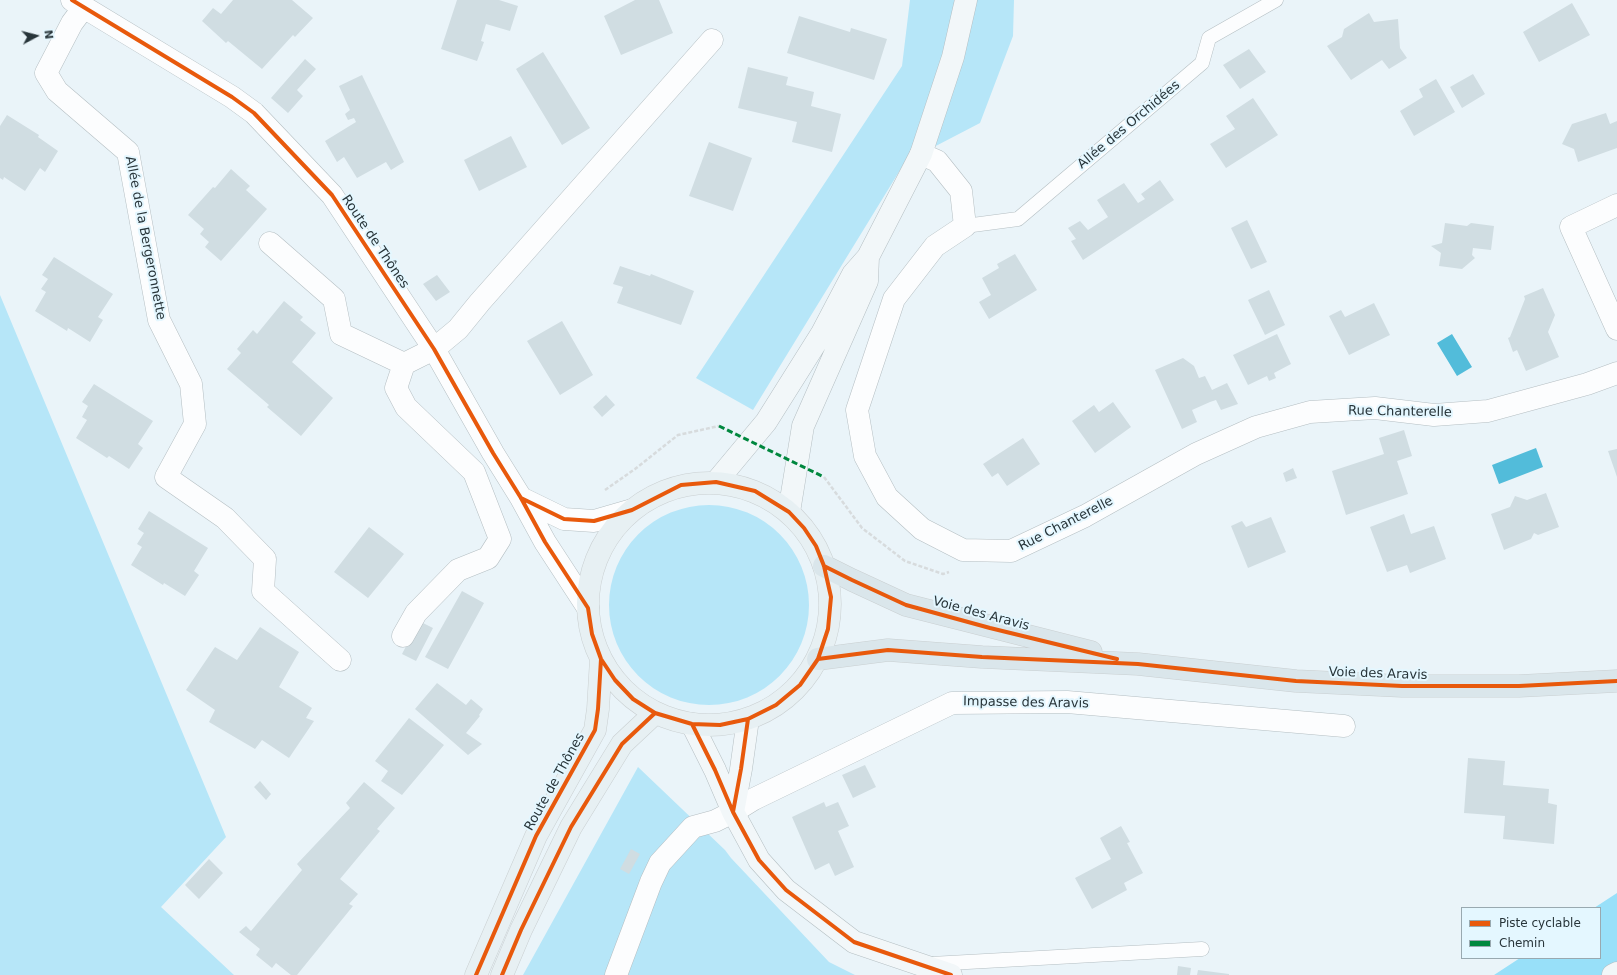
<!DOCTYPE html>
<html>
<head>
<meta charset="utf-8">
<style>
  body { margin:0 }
  #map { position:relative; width:1617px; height:975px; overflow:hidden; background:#eaf4f9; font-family:"DejaVu Sans",sans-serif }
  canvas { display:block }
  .legend { position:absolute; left:1461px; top:907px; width:140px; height:52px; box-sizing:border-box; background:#e4f7ff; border:1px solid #99a9b0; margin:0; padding:5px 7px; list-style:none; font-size:12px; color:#28353a }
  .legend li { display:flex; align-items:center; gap:8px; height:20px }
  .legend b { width:20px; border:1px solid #99a9b0 }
  .north { position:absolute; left:16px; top:16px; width:40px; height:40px; -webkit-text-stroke:3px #e4f7ff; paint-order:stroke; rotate:83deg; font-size:11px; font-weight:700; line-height:16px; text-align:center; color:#28353a }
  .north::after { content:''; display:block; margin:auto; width:14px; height:18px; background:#28353a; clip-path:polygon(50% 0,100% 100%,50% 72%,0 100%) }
</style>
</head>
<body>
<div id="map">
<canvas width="1617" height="975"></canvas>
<ul class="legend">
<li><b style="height:5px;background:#e8590c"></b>Piste cyclable</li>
<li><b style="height:5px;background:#00873e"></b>Chemin</li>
</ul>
<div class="north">N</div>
</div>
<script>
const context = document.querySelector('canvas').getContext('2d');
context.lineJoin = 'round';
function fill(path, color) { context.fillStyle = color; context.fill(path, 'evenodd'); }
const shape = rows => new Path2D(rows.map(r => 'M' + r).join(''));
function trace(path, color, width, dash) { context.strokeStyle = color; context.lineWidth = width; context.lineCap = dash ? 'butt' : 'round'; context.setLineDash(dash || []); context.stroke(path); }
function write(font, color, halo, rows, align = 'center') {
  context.font = font + ' "DejaVu Sans",sans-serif'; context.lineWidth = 4; context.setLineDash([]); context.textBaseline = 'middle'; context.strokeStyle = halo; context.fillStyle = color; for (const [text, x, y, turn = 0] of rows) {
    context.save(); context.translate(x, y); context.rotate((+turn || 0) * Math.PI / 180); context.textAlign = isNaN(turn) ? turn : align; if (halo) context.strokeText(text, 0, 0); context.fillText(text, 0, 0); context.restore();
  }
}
fill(shape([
  [910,0,1014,0,1013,36,980,123,905,162,753,410,696,378,902,66],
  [0,295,226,837,161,907,234,975,0,975],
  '609 605a100 100 0 1 1 200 0a100 100 0 1 1-200 0Z',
  [638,767,725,850,731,858,829,962,855,975,523,975]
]), '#b6e6f8');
fill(shape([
  [1617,893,1617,975,1494,975,1520,958,1600,958,1600,908,1594,908]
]), '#98e0f9');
fill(shape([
  [1452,334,1472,367,1457,376,1437,343],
  [1536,448,1543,467,1499,484,1492,465]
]), '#52bcda');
fill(shape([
  [233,0,292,0,313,18,295,37,293,35,262,69,228,41,226,43,202,21,213,8,221,14],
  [457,0,499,0,518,6,510,31,486,24,481,41,484,42,477,61,441,49],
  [635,0,659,0,673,33,621,55,604,16],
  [1572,3,1590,35,1539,62,1523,32],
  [1369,13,1374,22,1398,19,1400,48,1407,58,1389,69,1382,60,1351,80,1327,46,1342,37,1344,29],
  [799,16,850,32,851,28,887,39,874,80,787,53],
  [1249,49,1266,72,1240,89,1223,65],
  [543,52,590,128,562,145,516,69],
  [305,59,316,69,297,90,303,96,288,113,271,98],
  [748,67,788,77,786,85,814,92,811,106,841,114,832,152,792,142,797,122,738,108],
  [1473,74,1485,94,1462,108,1450,87],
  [362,75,404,162,391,170,386,162,357,178,344,157,337,162,325,141,356,122,354,118,348,120,345,114,350,110,339,86],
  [1436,79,1455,112,1414,136,1400,111,1423,97,1419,89],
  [1253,98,1278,135,1226,168,1210,144,1235,129,1226,116],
  [1606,113,1610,124,1617,121,1617,148,1578,162,1574,149,1562,144,1572,124],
  [7,115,39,135,38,137,58,151,45,172,40,168,25,191,4,177,3,180,0,178,0,126],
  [511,136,527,167,479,191,464,160],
  [709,142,752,158,733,211,689,196],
  [231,169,250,186,246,190,267,209,221,261,205,247,209,242,200,234,204,229,188,215,213,187,215,188],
  [1160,180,1174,200,1083,260,1071,241,1076,239,1068,228,1080,221,1088,230,1108,217,1097,200,1124,183,1138,203,1145,199,1141,194],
  [1247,220,1267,262,1251,269,1231,228],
  [1445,223,1467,226,1471,223,1494,226,1491,250,1473,248,1472,255,1475,258,1462,269,1439,266,1441,253,1431,246,1442,243],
  [1015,254,1037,290,989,319,979,302,991,295,982,278,999,268,997,264],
  [54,257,113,294,98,317,103,320,90,342,68,328,67,331,35,311,46,292,41,289,48,279,42,275],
  [620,266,650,276,651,274,694,291,681,325,617,303,623,287,613,284],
  [437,275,450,292,436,301,423,284],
  [1543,288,1555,315,1548,332,1559,357,1526,371,1517,350,1513,352,1508,338,1510,337,1525,299,1524,296],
  [1269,290,1285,325,1265,335,1248,300],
  [284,301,303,317,300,320,316,333,292,362,333,398,301,436,267,407,269,405,227,369,241,353,237,349,253,330,257,334],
  [1374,303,1390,335,1349,355,1329,316,1341,310,1345,317],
  [562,321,593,375,560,395,527,341],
  [1277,334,1291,364,1274,373,1276,378,1269,381,1267,376,1248,385,1233,355],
  [1183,358,1194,366,1199,378,1205,376,1212,390,1227,383,1238,404,1221,410,1216,400,1210,402,1192,410,1197,422,1182,429,1155,370],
  [94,384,153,421,138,444,143,448,129,469,109,456,107,458,76,438,87,420,82,417,88,406,82,402],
  [606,395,615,405,602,417,593,407],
  [1113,402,1131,427,1095,453,1072,421,1094,405,1099,412],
  [1404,430,1412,456,1397,461,1408,494,1346,515,1332,471,1384,454,1379,438],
  [1023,438,1040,464,1007,486,998,473,992,477,983,464],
  [1617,449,1617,477,1608,451],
  [1293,468,1297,478,1286,482,1283,473],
  [1546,493,1559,527,1538,535,1534,533,1531,539,1504,550,1491,514,1510,507,1515,496,1527,500],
  [149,511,208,548,194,571,199,575,185,596,164,583,163,585,131,565,142,547,137,544,144,533,138,529],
  [1404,514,1411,534,1434,526,1446,559,1410,573,1407,565,1387,572,1370,527],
  [1271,517,1286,552,1248,568,1231,526,1242,521,1246,527],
  [369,527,404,554,368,598,334,572],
  [462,591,484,603,448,669,425,657],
  [419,621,433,628,416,661,402,654],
  [260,627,299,652,279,687,312,708,306,718,314,721,289,758,262,740,255,749,209,722,215,710,186,690,215,647,237,660],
  [437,683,466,705,471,699,483,709,479,715,480,716,466,733,482,744,468,755,415,709],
  [409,718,444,745,402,795,381,781,388,771,375,761],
  [1468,758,1505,761,1503,785,1549,789,1548,803,1557,805,1554,844,1503,839,1505,816,1464,813],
  [865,765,876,787,853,798,842,775],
  [260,781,271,794,266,800,254,787],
  [364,782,395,808,377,829,380,831,340,879,358,894,349,904,353,906,297,975,291,975,276,963,272,968,256,955,260,949,239,932,246,926,251,931,302,870,297,864,350,808,346,803],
  [824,802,826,807,838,802,849,826,838,831,854,867,835,876,829,863,815,870,792,817],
  [1121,826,1130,842,1127,843,1143,873,1124,883,1127,890,1092,909,1075,878,1111,859,1100,838],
  [631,849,640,854,629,874,620,869],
  [209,859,223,873,199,899,185,885],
  [1178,966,1191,968,1190,975,1177,975],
  [1198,970,1229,974,1229,975,1197,975]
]), '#d0dde2');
const lane = shape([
  [965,226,1018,219,1202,63,1209,38,1276,0],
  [931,964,1202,949]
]);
const street = shape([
  [72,0,232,97,254,113,332,195,434,349,493,453,521,498,545,542,588,608],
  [84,7,72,23,46,73,57,91,128,152,159,320,191,384,195,424,166,477,225,518,265,559,263,591,340,660],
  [921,154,937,161,961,191,965,226,935,246,894,299,857,410,865,456,887,497,922,529,963,550,1011,551,1085,516,1196,454,1256,427,1310,412,1375,408,1434,415,1488,411,1587,384,1617,373],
  [1617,205,1571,227,1617,329],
  [270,243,334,299,341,334,404,364],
  [521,498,564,519,594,521,632,510],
  [403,636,416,613,458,570,488,558,500,539,474,472,406,407,396,388,404,364,434,349,458,329,480,302,712,40],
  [616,975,651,882,660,863,693,827,715,821,733,812,754,799,952,703,1067,702,1344,726]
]);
const secondary = shape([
  [716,482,766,422,822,333,853,274,868,257,921,154,953,57,966,0],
  [789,512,803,426,867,281,868,257],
  [692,724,715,770,733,812,759,860,786,890,854,942,951,975],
  [733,812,741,769,748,719],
  [1613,975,1617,973]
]);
const primary = shape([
  '588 604a121 121 0 1 1 242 0a121 121 0 1 1-242 0Z',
  [476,975,536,836,595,730,598,709,601,659],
  [502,975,521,930,571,827,622,744,655,713]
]);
const highway = shape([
  [824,566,852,580,906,605,1091,652],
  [818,659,888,650,982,657,1138,664,1296,681,1402,686,1519,686,1617,681]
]);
trace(lane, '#b4bec2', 15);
trace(street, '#b4bec2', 23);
trace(secondary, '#b4bec2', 23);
trace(primary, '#c9cfd1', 23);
trace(highway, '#c9cfd1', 23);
trace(shape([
  [824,477,862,528,905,561,943,574,949,572],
  [605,490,635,469,678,435,719,426]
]), '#d7dbdd', 2.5, [4, 2]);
trace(lane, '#fcfdfe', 14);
trace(street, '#fcfdfe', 22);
trace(secondary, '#f2f7f9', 22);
trace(primary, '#e7f0f3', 22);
trace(highway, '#dae6eb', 22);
trace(shape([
  [719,426,824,477]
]), '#00873e', 3, [6, 3]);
trace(shape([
  [72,0,232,97,254,113,332,195,434,349,493,453,521,498,545,542,588,608,592,634,601,659,615,680,633,699,655,713,692,724,720,725,748,719,776,705,800,685,818,659,828,629,831,597,824,566,816,546,804,528,789,512,755,491,716,482,681,485,632,510,594,521,564,519,521,498],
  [824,566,852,580,906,605,990,628,1117,659],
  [818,659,888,650,982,657,1138,664,1296,681,1402,686,1519,686,1617,681],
  [692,724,715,770,733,812,759,860,786,890,854,942,951,975],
  [733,812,741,769,748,719],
  [476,975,536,836,595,730,598,709,601,659],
  [502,975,521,930,571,827,622,744,655,713]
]), '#e8590c', 4);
write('13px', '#28353a', '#e4f7ff', [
  ["Allée des Orchidées",1129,125,-40],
  ["Allée de la Bergeronnette",145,238,79],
  ["Route de Thônes",375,242,56],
  ["Rue Chanterelle",1400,412,1],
  ["Rue Chanterelle",1066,524,-27],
  ["Voie des Aravis",981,614,15],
  ["Voie des Aravis",1378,674,2],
  ["Impasse des Aravis",1026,703,1],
  ["Route de Thônes",555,782,-61]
]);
</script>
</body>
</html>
